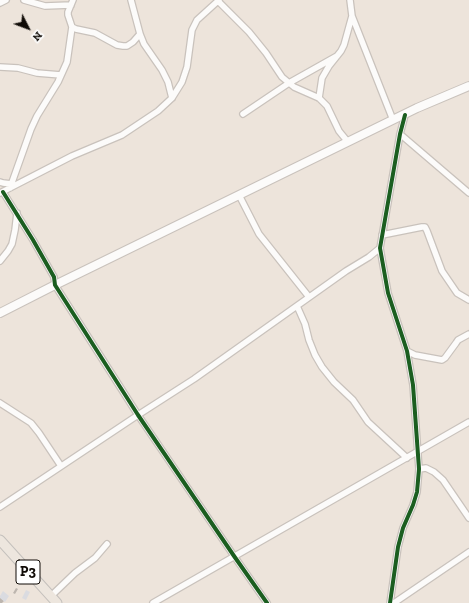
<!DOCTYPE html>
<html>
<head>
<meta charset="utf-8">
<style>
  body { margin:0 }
  #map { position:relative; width:469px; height:603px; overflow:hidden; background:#ede4db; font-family:"Zilla Slab",serif }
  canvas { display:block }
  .north { position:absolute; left:8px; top:8px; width:40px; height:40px; -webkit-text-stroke:3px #fff; paint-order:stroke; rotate:132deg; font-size:11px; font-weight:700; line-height:16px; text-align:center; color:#100b06 }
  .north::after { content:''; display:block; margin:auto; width:14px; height:18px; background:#100b06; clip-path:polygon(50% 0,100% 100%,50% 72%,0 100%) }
</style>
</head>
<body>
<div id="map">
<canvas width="469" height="603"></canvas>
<div class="north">N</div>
</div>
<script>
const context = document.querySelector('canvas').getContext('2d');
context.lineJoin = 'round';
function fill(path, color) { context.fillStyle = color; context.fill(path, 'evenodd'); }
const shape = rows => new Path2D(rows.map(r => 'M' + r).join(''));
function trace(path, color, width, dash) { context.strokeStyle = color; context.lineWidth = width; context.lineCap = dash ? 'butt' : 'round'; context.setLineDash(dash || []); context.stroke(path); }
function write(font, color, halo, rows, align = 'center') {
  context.font = font + ' "Zilla Slab",serif'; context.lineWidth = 3; context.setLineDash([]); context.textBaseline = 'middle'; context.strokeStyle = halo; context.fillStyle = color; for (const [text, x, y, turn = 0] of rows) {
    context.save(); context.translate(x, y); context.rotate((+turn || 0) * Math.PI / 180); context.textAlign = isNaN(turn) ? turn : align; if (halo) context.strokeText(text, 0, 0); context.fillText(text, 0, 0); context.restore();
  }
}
fill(shape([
  [16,588,18,589,15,594,13,593],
  [0,596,4,601,2,603,0,603]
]), '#0003');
fill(shape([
  [26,590,30,592,26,600,22,598],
  [3,591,9,596,5,602,0,598,0,596]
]), '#dadbe0');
const street = shape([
  [24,0,45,6,71,5],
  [131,0,140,34,144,44,162,70,168,82,172,98],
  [350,0,352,16,393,120],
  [218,1,249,32,266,53,282,77,294,87,319,98,327,106,339,131,348,142],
  [0,3,6,0],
  [72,27,76,29,95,33,117,45,123,46,127,46,133,42,140,34],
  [0,67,18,68,37,73,61,75],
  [319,98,322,78,329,66,341,51,344,45,352,16],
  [243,114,289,83,337,56],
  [400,134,469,193],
  [0,182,3,183,12,184],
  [10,188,31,129,37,116,58,82,67,62,72,27,68,15,68,12,73,0],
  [3,192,33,240,54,277,55,285,138,415,234,556,267,603],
  [0,193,72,156,122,135,158,111,172,98,182,82,187,67,192,30,197,20,219,0],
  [239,195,259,234,309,297],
  [382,235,422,227,425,227,427,231,442,271,457,293,469,300],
  [0,261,8,251,12,244,15,230,17,213],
  [297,306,305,324,309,340,315,355,322,367,334,382,353,400,368,422,407,458],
  [407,351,415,355,442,360,445,358,456,343,458,340,469,334],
  [0,403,31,423,39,433,61,466],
  [419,469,426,468,434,472,443,480,469,518],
  [0,507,138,415,194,379,346,271,369,257,380,248],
  [51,596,75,573,95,558,107,544],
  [153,603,469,422],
  [390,603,398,547,403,528,413,505,417,492,419,469,413,385,407,351,388,293,380,248,400,134,405,115],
  [394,603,469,552]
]);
const secondary = shape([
  [0,313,55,285,417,108,469,86]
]);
const primary = shape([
  [0,540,57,603]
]);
trace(street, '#c9c2bc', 8);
trace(secondary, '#c9c2bc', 10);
trace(primary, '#c4c0bc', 11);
trace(street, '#fcfbfa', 5.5);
trace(secondary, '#fcfbfa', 8);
trace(primary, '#ede6de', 9);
trace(shape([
  [3,192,33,240,54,277,55,285,138,415,234,556,267,603],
  [390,603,398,547,403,528,413,505,417,492,419,469,413,385,407,351,388,293,380,248,400,134,405,115]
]), '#1b5e20', 4);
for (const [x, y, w] of [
  [28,572,24]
]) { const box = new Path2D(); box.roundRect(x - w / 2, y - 12, w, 24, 3); context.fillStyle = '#fff'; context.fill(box); trace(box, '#100b06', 1); }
write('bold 14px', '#100b06', null, [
  ["P3",28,572]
]);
</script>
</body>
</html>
